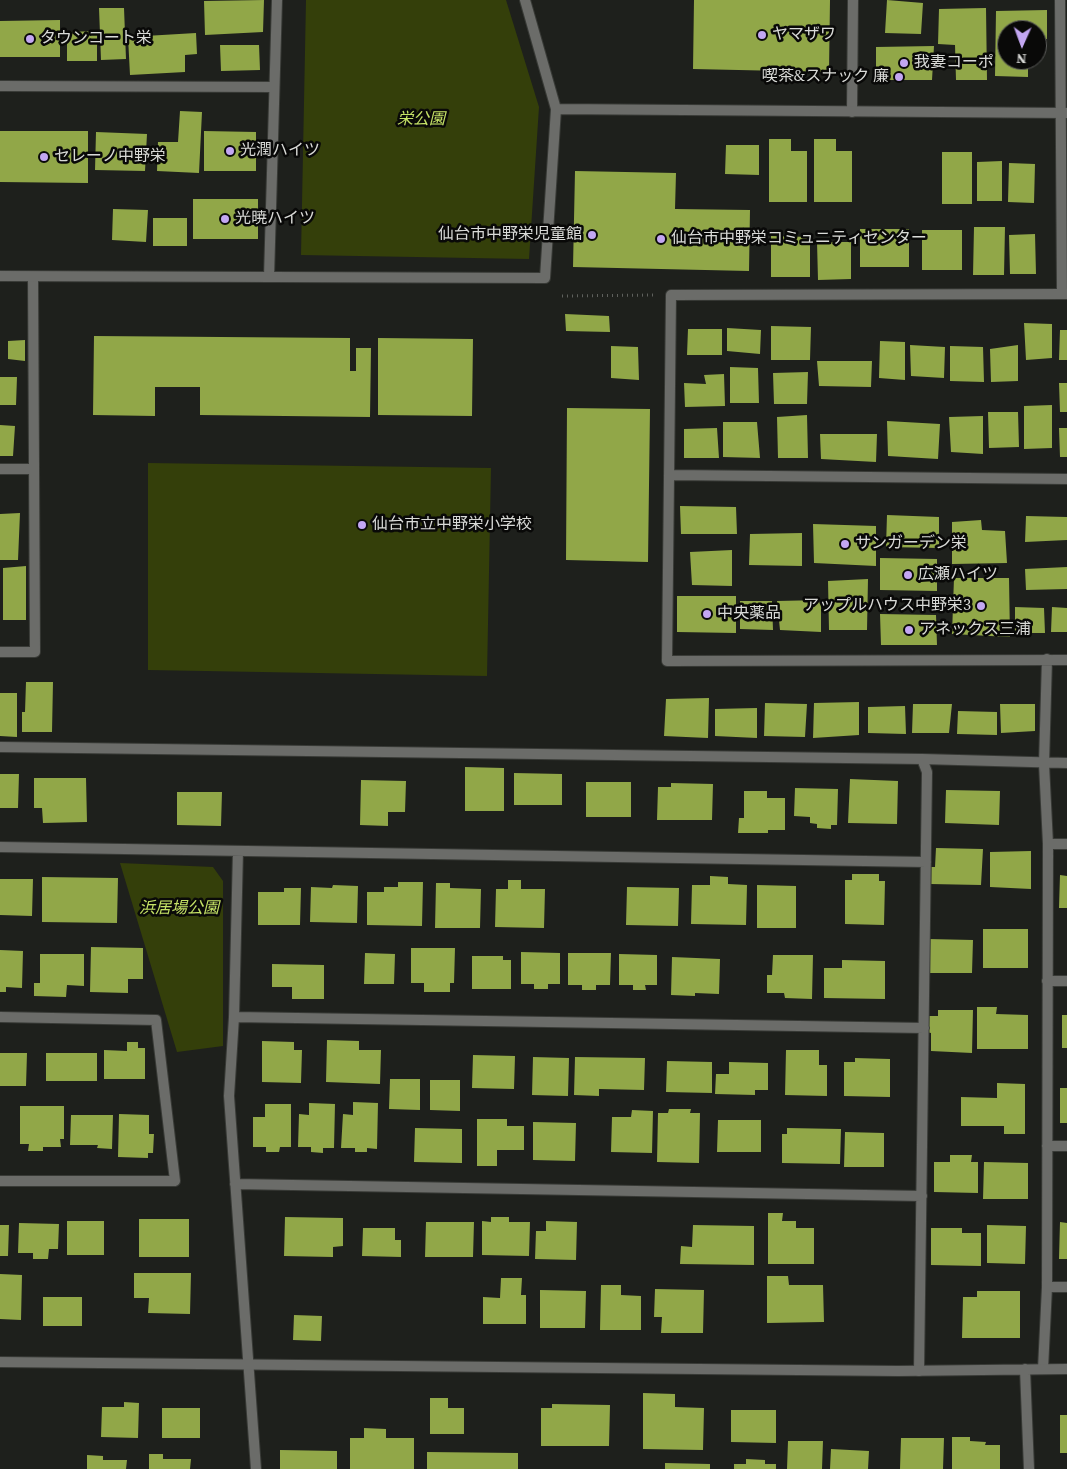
<!DOCTYPE html>
<html>
<head>
<meta charset="utf-8">
<style>
  body { margin:0 }
  #map { position:relative; width:1067px; height:1469px; overflow:hidden; background:#1e201c; font-family:"Source Serif 4",serif }
  canvas { display:block }
  .north { position:absolute; left:997px; top:20px; width:50px; height:50px; box-sizing:border-box; background:#090908; border:1px solid #5c5d5b; border-radius:50%; rotate:182deg; font-size:14px; font-weight:700; line-height:20px; text-align:center; color:#d9dad7 }
  .north::after { content:''; display:block; margin:auto; width:18px; height:22px; background:#c3a7f2; clip-path:polygon(50% 0,100% 100%,50% 72%,0 100%) }
</style>
</head>
<body>
<div id="map">
<canvas width="1067" height="1469"></canvas>
<div class="north">N</div>
</div>
<script>
const context = document.querySelector('canvas').getContext('2d');
context.lineJoin = 'round';
function fill(path, color) { context.fillStyle = color; context.fill(path, 'evenodd'); }
const shape = rows => new Path2D(rows.map(r => 'M' + r).join(''));
function trace(path, color, width, dash) { context.strokeStyle = color; context.lineWidth = width; context.lineCap = dash ? 'butt' : 'round'; context.setLineDash(dash || []); context.stroke(path); }
function write(font, color, halo, rows, align = 'center') {
  context.font = font + ' "Source Serif 4","Noto Sans JP",serif'; context.lineWidth = 5; context.setLineDash([]); context.textBaseline = 'middle'; context.strokeStyle = halo; context.fillStyle = color; for (const [text, x, y, turn = 0] of rows) {
    context.save(); context.translate(x, y); context.rotate((+turn || 0) * Math.PI / 180); context.textAlign = isNaN(turn) ? turn : align; if (halo) context.strokeText(text, 0, 0); context.fillText(text, 0, 0); context.restore();
  }
}
fill(shape([
  [306,0,506,0,539,107,529,259,301,255],
  [148,463,491,468,487,676,148,670],
  [120,863,213,867,223,881,223,1046,177,1052]
]), '#343f0a');
fill(shape([
  [264,0,263,32,205,35,204,1],
  [694,0,830,0,829,72,693,69],
  [887,0,923,3,921,34,885,33],
  [99,8,124,8,126,59,101,60],
  [986,8,987,80,956,80,955,45,938,44,939,9],
  [1047,10,1047,39,1037,40,1037,30,1007,30,1007,60,1028,60,1028,77,995,76,996,11],
  [60,20,60,57,0,57,0,21],
  [97,31,97,61,67,61,67,32],
  [196,33,197,54,185,55,185,72,130,75,128,37],
  [220,45,259,45,260,70,221,71],
  [934,46,932,80,876,80,876,47],
  [180,111,202,112,199,173,157,171,158,142,178,142],
  [0,131,88,131,88,183,0,182],
  [204,131,256,132,256,171,204,171],
  [96,132,147,134,145,171,95,170],
  [769,139,791,139,791,151,807,151,807,202,769,202],
  [814,139,836,139,836,151,852,151,852,202,814,202],
  [726,145,759,145,759,175,725,174],
  [942,152,972,152,972,204,942,204],
  [1002,161,1002,201,977,201,977,162],
  [1009,163,1035,164,1034,203,1008,202],
  [575,171,676,173,675,209,750,210,749,271,573,267],
  [193,199,258,199,258,239,193,239],
  [113,209,148,210,146,242,112,240],
  [153,218,187,218,187,246,153,246],
  [974,227,1005,227,1004,275,973,275],
  [860,229,909,229,909,267,860,267],
  [922,230,962,230,962,270,922,270],
  [1035,234,1036,274,1010,274,1009,235],
  [771,236,810,237,810,277,771,277],
  [817,242,851,242,851,279,818,280],
  [565,314,609,316,610,332,566,331],
  [1024,323,1052,324,1052,358,1026,360],
  [771,326,811,327,810,360,771,360],
  [727,328,761,330,760,354,727,351],
  [688,329,722,329,722,355,687,355],
  [1060,330,1067,330,1067,360,1059,360],
  [94,336,350,338,350,371,356,371,356,348,371,348,370,417,200,415,200,387,155,387,155,416,93,415],
  [378,338,473,339,472,416,378,415],
  [25,340,25,361,8,359,8,341],
  [880,341,905,342,905,380,879,378],
  [910,345,945,347,944,378,911,376],
  [1018,345,1018,381,991,382,990,349],
  [611,346,638,347,639,380,611,378],
  [950,346,983,347,984,382,950,381],
  [817,361,872,361,871,387,819,386],
  [730,367,758,368,759,403,730,403],
  [808,372,807,404,774,404,773,373],
  [724,374,725,406,685,407,684,383,706,384,704,375],
  [0,377,17,377,16,405,0,405],
  [1059,383,1067,383,1067,412,1060,412],
  [1052,405,1052,448,1024,449,1024,406],
  [567,408,650,409,648,562,566,560],
  [988,412,1018,412,1019,447,989,448],
  [807,415,808,458,778,458,777,417],
  [983,416,983,454,951,452,949,417],
  [887,421,940,424,938,459,888,456],
  [723,422,757,422,760,458,723,457],
  [0,425,15,426,13,456,0,456],
  [717,428,719,458,684,458,684,429],
  [1059,428,1067,428,1067,457,1060,457],
  [820,434,877,434,876,462,821,459],
  [680,506,736,507,737,534,681,534],
  [20,513,18,560,0,560,0,514],
  [887,515,939,517,939,548,886,547],
  [1026,516,1067,517,1067,540,1025,542],
  [981,520,982,530,1005,531,1007,563,952,564,952,522],
  [813,524,876,526,876,566,814,563],
  [802,533,802,566,749,565,750,534],
  [732,550,732,586,692,585,690,552],
  [880,558,937,559,937,591,880,590],
  [26,566,26,620,3,620,3,568],
  [1067,567,1067,589,1026,590,1025,569],
  [954,578,1009,578,1010,637,952,634],
  [868,579,867,630,829,630,828,581],
  [677,596,736,596,736,633,677,632],
  [821,600,821,632,780,630,777,601],
  [740,601,772,601,773,630,740,629],
  [1015,607,1044,608,1045,633,1015,633],
  [1052,607,1067,608,1067,632,1051,632],
  [880,614,936,615,937,645,881,645],
  [26,682,53,682,52,732,22,732,22,712,25,712],
  [0,693,17,693,17,737,0,736],
  [709,698,708,738,664,736,666,699],
  [859,702,859,735,813,738,814,703],
  [765,703,807,704,805,737,764,736],
  [913,704,952,704,949,733,912,733],
  [1000,704,1035,704,1035,731,1001,733],
  [905,706,906,734,868,733,868,707],
  [757,708,757,738,715,736,715,709],
  [958,711,997,712,997,735,957,734],
  [465,767,504,768,504,811,465,811],
  [514,773,562,774,562,805,514,805],
  [0,774,19,774,18,808,0,808],
  [34,778,86,778,87,822,43,823,42,808,34,808],
  [850,779,898,781,897,824,848,823],
  [361,780,406,781,405,812,388,812,388,826,360,825],
  [586,782,631,782,631,817,586,817],
  [671,783,713,784,712,820,657,820,658,787,671,787],
  [795,788,838,789,837,825,831,825,831,829,817,828,817,824,810,823,810,817,794,816],
  [946,790,1000,791,999,825,945,823],
  [744,791,767,791,767,798,785,798,785,830,768,830,768,833,738,833,739,818,744,818],
  [177,792,222,792,221,826,177,825],
  [936,848,983,849,981,885,930,884,930,867,935,867],
  [1031,851,1031,889,990,887,990,852],
  [852,874,879,874,879,881,885,881,884,925,845,924,845,880,852,880],
  [1060,875,1067,876,1067,908,1059,908],
  [710,876,728,877,728,884,747,885,746,925,691,924,692,885,710,885],
  [42,877,118,878,117,923,42,922],
  [0,879,33,879,32,916,0,915],
  [508,880,521,880,521,889,545,889,544,928,495,927,496,889,508,889],
  [398,882,423,882,422,926,367,925,367,892,384,892,384,887,398,887],
  [436,883,450,883,450,888,481,889,480,928,435,928],
  [333,885,358,886,357,923,310,922,311,887,332,888],
  [757,885,796,886,796,928,757,928],
  [627,887,679,888,678,926,626,925],
  [284,888,301,888,300,925,258,925,258,892,284,892],
  [983,929,1028,929,1028,968,983,968],
  [928,939,973,940,972,973,927,973],
  [91,947,143,948,143,979,128,979,128,993,90,992],
  [411,948,455,948,454,983,450,983,450,992,424,992,424,983,411,983],
  [0,950,23,951,22,988,6,987,6,992,0,992],
  [521,952,560,953,560,984,548,984,548,989,534,989,534,984,521,984],
  [365,953,395,954,394,984,364,984],
  [568,953,611,953,610,985,596,985,596,990,582,990,582,985,568,985],
  [40,954,84,954,84,986,67,985,66,997,34,996,34,983,40,983],
  [619,954,657,955,657,985,645,985,646,990,633,990,633,985,619,985],
  [773,955,813,955,812,999,785,998,784,993,767,993,767,975,772,975],
  [472,956,503,956,503,960,511,960,511,989,472,989],
  [672,957,720,959,719,994,695,993,695,996,671,995],
  [842,960,885,961,885,999,824,998,824,968,842,968],
  [272,964,324,965,324,999,292,999,292,987,272,987],
  [977,1007,997,1007,996,1014,1028,1015,1028,1049,977,1049],
  [938,1010,973,1010,972,1053,931,1051,931,1033,926,1032,926,1016,938,1016],
  [1062,1015,1067,1015,1067,1048,1062,1048],
  [327,1040,359,1041,359,1050,381,1050,380,1084,326,1082],
  [262,1041,294,1042,294,1050,302,1050,301,1083,262,1082],
  [127,1042,138,1042,138,1048,145,1048,145,1079,104,1079,104,1050,127,1051],
  [786,1050,819,1050,819,1065,827,1065,827,1096,785,1095],
  [0,1053,27,1053,26,1086,0,1086],
  [46,1053,97,1053,97,1081,46,1081],
  [473,1055,515,1056,514,1089,472,1088],
  [533,1057,569,1058,568,1096,532,1095],
  [575,1057,645,1058,644,1090,599,1089,599,1096,574,1095],
  [855,1058,890,1059,890,1097,844,1096,844,1062,855,1062],
  [667,1061,712,1062,712,1093,666,1092],
  [729,1062,768,1063,768,1090,755,1090,755,1095,715,1094,716,1074,729,1074],
  [390,1079,420,1079,420,1110,389,1109],
  [430,1080,460,1080,460,1111,430,1110],
  [997,1083,1025,1084,1025,1134,1004,1134,1004,1126,961,1126,961,1097,997,1098],
  [1060,1088,1067,1088,1067,1123,1060,1123],
  [353,1102,378,1103,377,1149,367,1148,367,1152,355,1152,355,1148,341,1148,343,1114,353,1115],
  [309,1103,335,1104,334,1148,323,1148,323,1153,311,1152,311,1147,298,1147,299,1114,309,1115],
  [265,1104,291,1104,291,1147,280,1147,279,1152,266,1152,266,1147,253,1147,253,1117,265,1117],
  [20,1106,64,1106,64,1139,60,1139,61,1147,43,1147,43,1151,28,1151,29,1144,20,1144],
  [669,1109,691,1109,690,1113,700,1113,699,1163,657,1162,658,1113,668,1113],
  [632,1110,653,1111,652,1153,611,1152,612,1117,631,1117],
  [119,1114,149,1115,149,1134,154,1134,153,1153,148,1153,148,1158,118,1157],
  [71,1115,113,1115,112,1149,97,1148,98,1145,70,1145],
  [477,1119,507,1119,507,1126,524,1126,524,1150,497,1150,497,1166,477,1166],
  [718,1120,761,1120,761,1152,717,1152],
  [533,1122,576,1123,575,1161,533,1160],
  [415,1128,462,1129,462,1163,414,1162],
  [787,1128,841,1129,840,1164,782,1163,782,1134,787,1134],
  [845,1132,884,1133,884,1167,844,1167],
  [950,1155,972,1155,971,1162,978,1162,978,1193,934,1192,934,1162,950,1162],
  [984,1162,1028,1163,1028,1199,983,1199],
  [768,1213,783,1213,782,1221,796,1221,796,1228,814,1228,814,1264,768,1264],
  [285,1217,343,1218,343,1246,333,1247,333,1257,284,1256],
  [491,1217,509,1217,509,1222,530,1222,529,1256,482,1255,482,1221,491,1222],
  [139,1219,189,1219,189,1257,139,1257],
  [67,1221,104,1221,104,1255,67,1255],
  [546,1221,577,1222,576,1260,535,1259,536,1231,546,1231],
  [426,1222,474,1222,473,1257,425,1257],
  [1060,1222,1067,1223,1067,1259,1059,1259],
  [19,1223,59,1224,58,1249,49,1249,48,1259,33,1259,33,1253,18,1253],
  [0,1225,9,1225,8,1256,0,1256],
  [693,1225,754,1226,754,1265,680,1264,681,1246,692,1247],
  [987,1225,1026,1226,1025,1264,987,1263],
  [363,1228,395,1228,395,1240,401,1240,401,1257,362,1256],
  [931,1228,962,1228,962,1233,981,1233,981,1266,931,1265],
  [134,1273,191,1273,190,1314,148,1313,149,1298,134,1298],
  [0,1274,22,1275,21,1320,0,1319],
  [767,1276,788,1276,789,1285,823,1285,824,1322,767,1323],
  [501,1278,522,1278,521,1295,526,1295,526,1324,483,1324,483,1297,500,1298],
  [601,1285,621,1285,621,1295,641,1296,641,1330,600,1330],
  [655,1289,704,1290,703,1333,661,1333,662,1317,654,1317],
  [540,1290,586,1291,585,1328,540,1328],
  [977,1291,1020,1291,1020,1338,962,1338,963,1297,977,1297],
  [43,1297,82,1297,82,1326,43,1326],
  [294,1315,322,1316,321,1341,293,1340],
  [643,1393,675,1394,675,1407,704,1408,703,1450,643,1449],
  [430,1398,448,1398,448,1408,464,1408,464,1434,430,1434],
  [124,1402,139,1403,138,1438,101,1437,102,1407,124,1407],
  [552,1404,610,1405,609,1446,541,1446,541,1408,552,1408],
  [162,1408,200,1408,200,1438,162,1438],
  [731,1410,776,1410,776,1443,731,1442],
  [1060,1415,1067,1415,1067,1453,1060,1453],
  [364,1428,386,1429,386,1438,414,1438,414,1469,350,1469,350,1438,364,1438],
  [952,1437,970,1437,970,1441,986,1442,985,1445,1000,1445,1000,1469,952,1469],
  [901,1438,944,1438,943,1469,900,1469],
  [788,1441,823,1441,822,1469,787,1469],
  [831,1449,869,1451,868,1469,830,1469],
  [280,1450,337,1451,337,1469,280,1469],
  [427,1452,518,1453,518,1469,427,1469],
  [149,1454,163,1454,163,1459,191,1459,190,1469,149,1469],
  [87,1455,103,1456,103,1460,127,1460,126,1469,87,1469],
  [746,1459,765,1460,765,1464,776,1464,776,1469,734,1469,734,1464,746,1464],
  [665,1463,710,1464,710,1469,665,1469]
]), '#91a748');
const minor = shape([
  [1060,0,1062,294],
  [0,86,274,87],
  [852,112,853,0],
  [269,277,277,0],
  [1067,294,671,295,667,661,1067,660],
  [0,469,33,469],
  [669,475,1067,479],
  [0,652,35,652,33,277],
  [0,747,922,759,1067,763],
  [1048,844,1067,844],
  [0,847,926,862],
  [238,851,234,1017,229,1096,256,1469],
  [1047,981,1067,981],
  [0,1017,156,1020,175,1181,0,1181],
  [234,1017,924,1028],
  [1047,1146,1067,1146],
  [235,1184,922,1196],
  [1047,1287,1067,1287],
  [1043,1369,1047,1287,1048,844,1044,764,1047,659],
  [919,1371,927,772,922,759]
]);
const tertiary = shape([
  [525,0,556,109,1067,113],
  [0,276,545,278,556,109],
  [0,1362,898,1371,1067,1369],
  [1025,1369,1029,1469]
]);
trace(minor, '#383a36', 12);
trace(tertiary, '#383a36', 12);
trace(shape([
  [562,296,654,295]
]), '#5e605c', 3, [1, 4]);
trace(minor, '#6b6c69', 10);
trace(tertiary, '#6b6c69', 10);
for (const [x, y, r, color] of [
  [762,35,5,"#c3a7f2"],
  [30,39,5,"#c3a7f2"],
  [904,63,5,"#c3a7f2"],
  [899,77,5,"#c3a7f2"],
  [230,151,5,"#c3a7f2"],
  [44,157,5,"#c3a7f2"],
  [225,219,5,"#c3a7f2"],
  [592,235,5,"#c3a7f2"],
  [661,239,5,"#c3a7f2"],
  [362,525,5,"#c3a7f2"],
  [845,544,5,"#c3a7f2"],
  [908,575,5,"#c3a7f2"],
  [981,606,5,"#c3a7f2"],
  [707,614,5,"#c3a7f2"],
  [909,630,5,"#c3a7f2"]
]) { const dot = new Path2D(); dot.arc(x, y, r, 0, 2 * Math.PI); context.fillStyle = color; context.fill(dot); trace(dot, '#090908', 2); }
write('16px', '#d9dad7', '#090908', [
  ["ヤマザワ",772,35],
  ["タウンコート栄",40,39],
  ["我妻コーポ",914,63],
  ["喫茶&スナック 廉",889,77,"right"],
  ["光潤ハイツ",240,151],
  ["セレーノ中野栄",54,157],
  ["光暁ハイツ",235,219],
  ["仙台市中野栄児童館",582,235,"right"],
  ["仙台市中野栄コミュニティセンター",671,239],
  ["仙台市立中野栄小学校",372,525],
  ["サンガーデン栄",855,544],
  ["広瀬ハイツ",918,575],
  ["アップルハウス中野栄3",971,606,"right"],
  ["中央薬品",717,614],
  ["アネックス三浦",919,630]
], 'left');
write('italic 16px', '#c5e266', '#090908', [
  ["栄公園",421,120],
  ["浜居場公園",179,909]
]);
</script>
</body>
</html>
